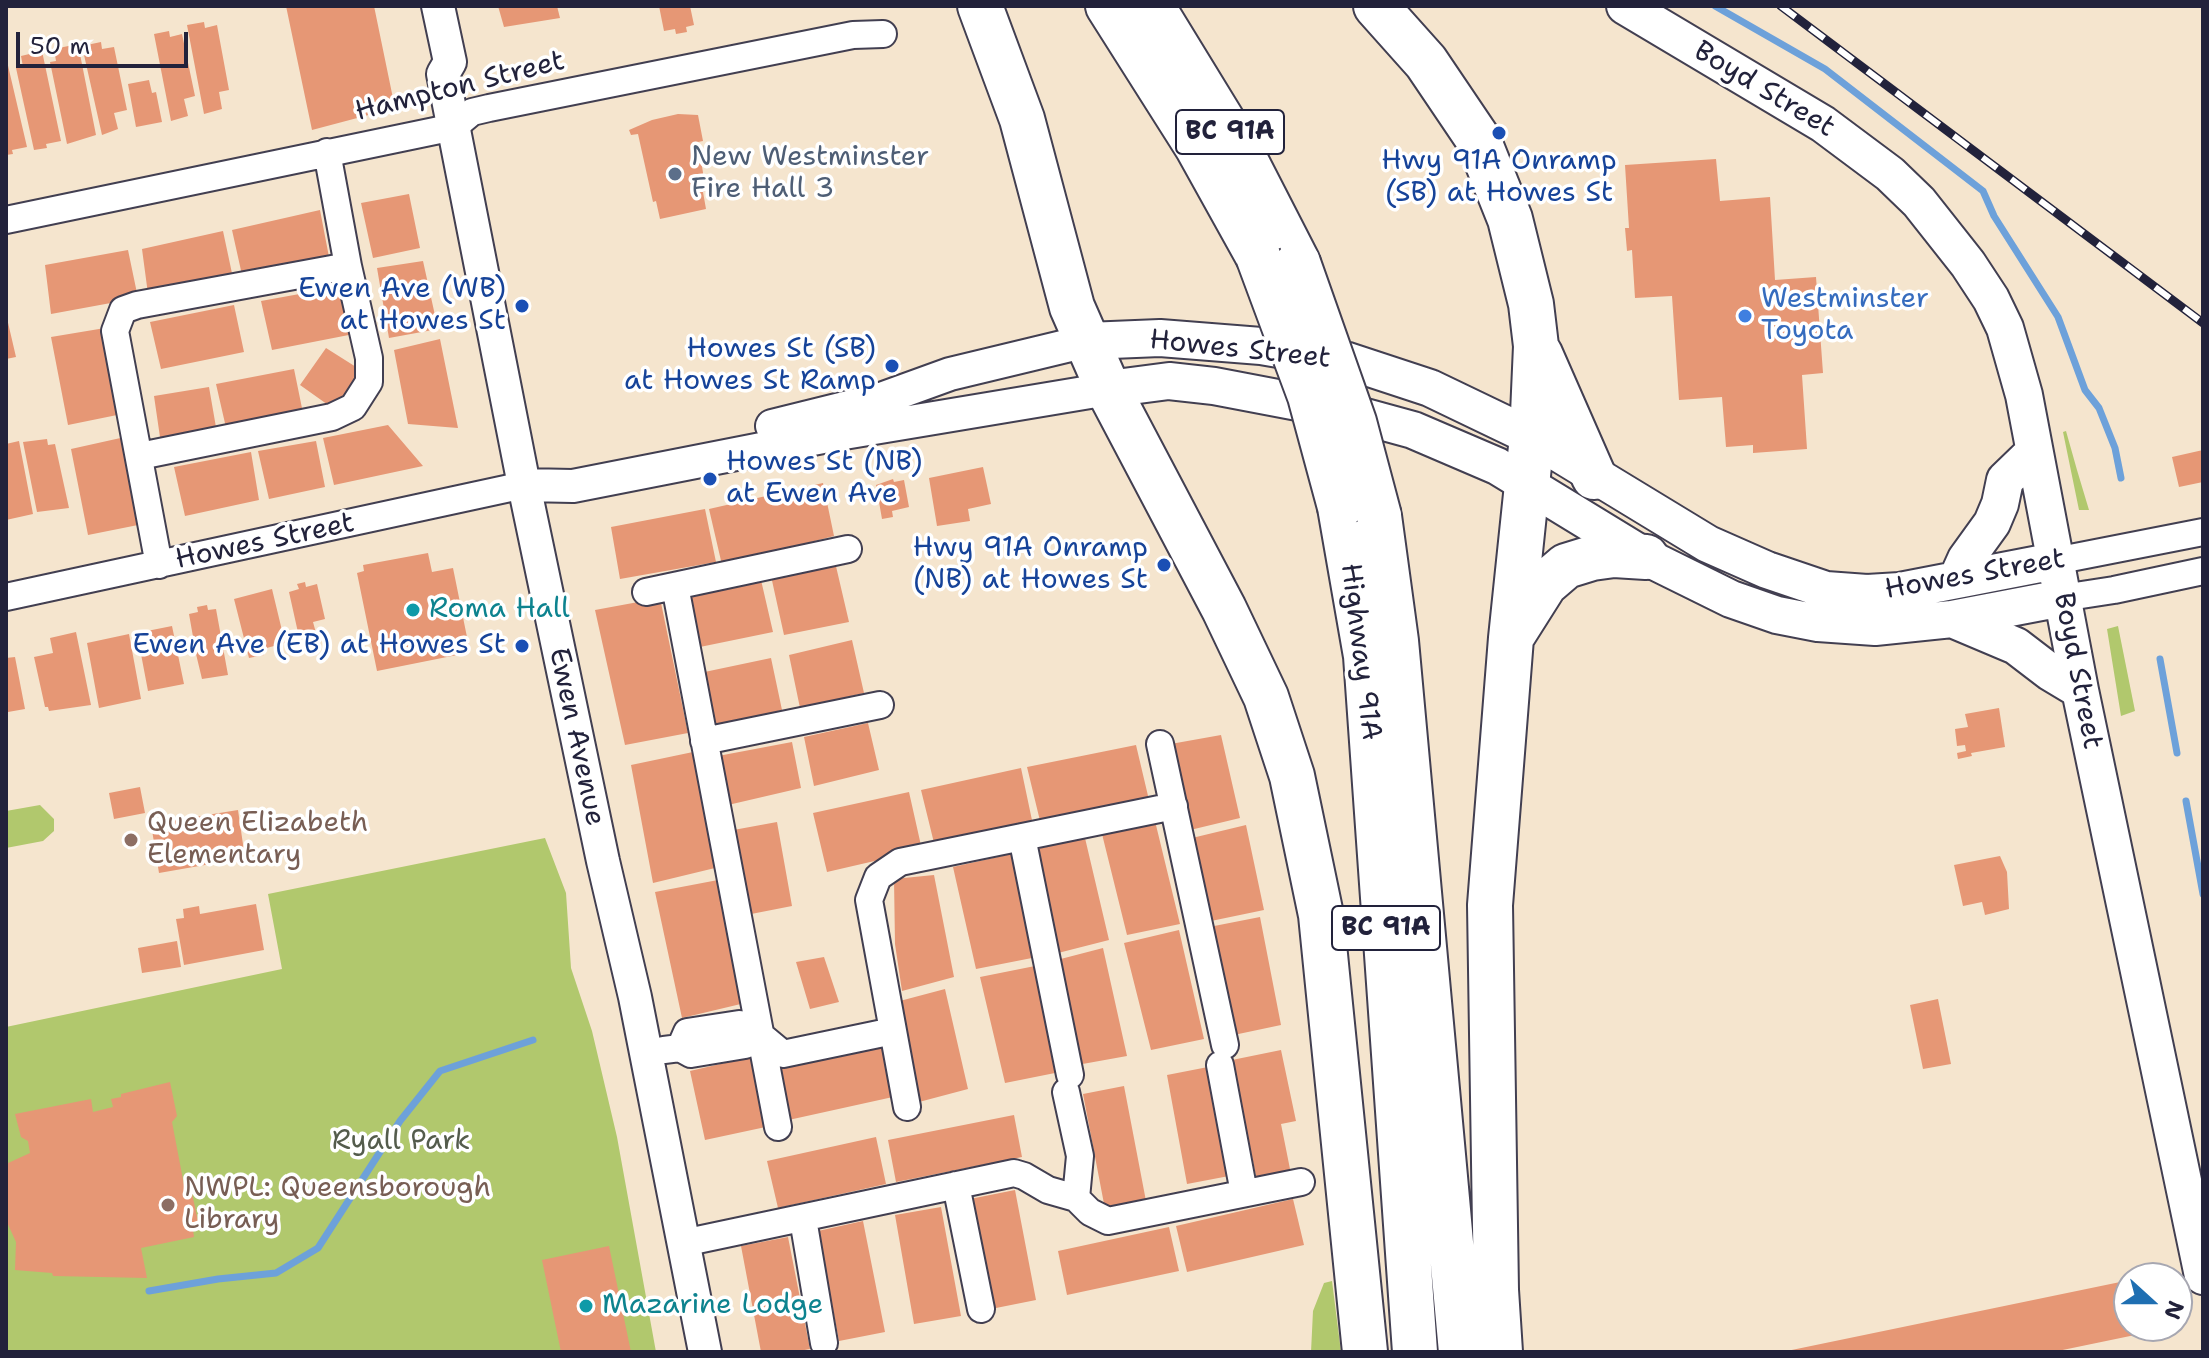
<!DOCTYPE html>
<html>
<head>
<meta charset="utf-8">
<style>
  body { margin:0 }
  #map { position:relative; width:2209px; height:1358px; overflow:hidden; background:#f5e5ce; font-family:"Shantell Sans",sans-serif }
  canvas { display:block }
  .frame { position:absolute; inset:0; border:8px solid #22223b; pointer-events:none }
  .north { position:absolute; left:2113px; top:1262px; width:80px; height:80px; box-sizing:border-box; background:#fff; border:2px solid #a7a7b1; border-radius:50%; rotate:111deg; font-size:22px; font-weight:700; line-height:32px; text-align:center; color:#22223b }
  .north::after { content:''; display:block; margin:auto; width:28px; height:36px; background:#1f6fb2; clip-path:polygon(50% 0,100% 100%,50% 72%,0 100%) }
  .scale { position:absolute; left:16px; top:32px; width:172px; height:36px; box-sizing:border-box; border:4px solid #22223b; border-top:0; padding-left:10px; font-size:24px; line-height:28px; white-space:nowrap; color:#22223b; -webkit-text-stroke:6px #fff; paint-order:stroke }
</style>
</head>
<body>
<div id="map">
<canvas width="2209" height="1358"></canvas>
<div class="frame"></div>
<div class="north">N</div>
<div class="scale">50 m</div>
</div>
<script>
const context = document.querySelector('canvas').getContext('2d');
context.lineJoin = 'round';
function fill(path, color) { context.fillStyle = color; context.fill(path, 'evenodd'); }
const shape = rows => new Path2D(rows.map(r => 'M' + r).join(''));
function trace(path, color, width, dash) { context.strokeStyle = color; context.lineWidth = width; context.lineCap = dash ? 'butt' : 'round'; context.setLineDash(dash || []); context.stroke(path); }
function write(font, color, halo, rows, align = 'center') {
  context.font = font + ' "Shantell Sans",sans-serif'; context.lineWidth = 7; context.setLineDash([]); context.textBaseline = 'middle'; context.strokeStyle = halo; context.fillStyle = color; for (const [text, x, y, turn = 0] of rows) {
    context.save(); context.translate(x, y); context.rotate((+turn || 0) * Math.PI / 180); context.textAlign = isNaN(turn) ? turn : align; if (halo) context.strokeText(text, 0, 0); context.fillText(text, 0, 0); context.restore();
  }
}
fill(shape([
  [2066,431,2077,470,2089,510,2079,510,2063,432],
  [2118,626,2135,711,2121,716,2107,629],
  [40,805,54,819,54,831,43,841,6,848,6,811],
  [545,838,566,893,571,968,592,1031,617,1137,656,1352,6,1352,6,1027,282,969,268,894],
  [1332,1281,1341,1352,1311,1352,1313,1311,1324,1283]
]), '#b1c86d');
trace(shape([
  [1715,6,1825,69,1983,191,1994,216,2058,317,2085,390,2099,408,2115,448,2121,478],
  [2160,659,2177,753],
  [2186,801,2203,894],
  [149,1291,218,1279,276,1273,318,1248,400,1121,440,1071,533,1040]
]), '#6da1da', 7);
fill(shape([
  [286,6,374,6,395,108,312,130],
  [498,6,557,6,560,18,504,27],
  [659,6,690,6,694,25,686,27,687,32,676,34,675,29,664,31],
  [204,22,205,28,217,25,229,90,219,92,222,109,204,114,187,25],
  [169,31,170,37,182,34,195,96,184,99,188,116,171,121,154,34],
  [101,42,102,49,114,47,127,110,114,113,118,129,102,135,82,46],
  [78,44,96,135,67,144,50,62,56,61,54,49],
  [42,51,61,141,46,144,47,148,34,150,16,68,23,67,21,56],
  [6,57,27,147,12,150,13,154,6,155],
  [149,80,152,93,156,92,162,122,136,127,128,84],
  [678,114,698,115,703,141,698,142,706,191,703,192,706,209,660,219,656,201,653,202,638,134,631,135,629,130,652,120],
  [1716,159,1720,201,1770,197,1775,280,1816,277,1823,373,1802,375,1807,449,1753,453,1753,445,1726,447,1722,397,1679,400,1672,296,1635,298,1632,250,1627,251,1625,228,1629,228,1625,165],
  [409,194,420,248,373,258,361,203],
  [320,210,329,257,242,275,232,230],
  [223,231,233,278,148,294,142,249],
  [128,250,138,298,51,314,45,265],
  [423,261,438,329,389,338,377,268],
  [349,285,359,333,272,350,261,301],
  [234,305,244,352,161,369,150,322],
  [6,314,16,357,6,359],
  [105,328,122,414,68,425,51,337],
  [440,339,458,428,408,424,394,350],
  [326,348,364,372,338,412,300,385],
  [294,369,304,418,227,432,216,384],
  [209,387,217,433,161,444,154,396],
  [388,425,423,466,334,485,323,438],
  [125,437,143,524,88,535,71,449],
  [47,439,48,445,55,444,69,508,37,512,23,442],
  [19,441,33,514,6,520,6,444],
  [316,441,325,487,269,499,258,451],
  [2203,450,2203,482,2179,487,2172,457],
  [251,452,259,500,185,516,174,467],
  [983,467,991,504,968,509,970,521,937,526,929,478],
  [893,479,894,482,904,480,909,507,892,511,893,517,882,519,876,485],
  [823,483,834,536,722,565,709,509],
  [705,509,716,562,620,579,611,527],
  [428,553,432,572,453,568,469,647,456,649,457,655,377,671,357,573,364,571,363,565],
  [835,562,849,622,784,635,771,576],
  [761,580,773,632,695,648,685,599],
  [305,582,306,587,317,584,325,619,313,622,316,633,299,637,289,592,299,589,297,584],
  [272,589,285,643,263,649,264,655,249,658,234,599],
  [660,598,688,733,625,745,595,610],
  [207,605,208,610,216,609,228,675,202,679,196,654,192,654,191,649,195,648,189,614,198,612,197,607],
  [172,626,184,684,148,691,137,633],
  [76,632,91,705,49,711,48,707,45,707,34,657,53,653,50,638],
  [129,634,141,699,99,708,87,643],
  [852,640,864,693,800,708,789,655],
  [15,657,25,709,8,712,6,658],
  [771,658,782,710,707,728,695,674],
  [1999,708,2005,747,1971,753,1972,756,1958,759,1957,753,1966,751,1965,745,1957,746,1955,729,1968,727,1965,714],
  [868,723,879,770,814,786,804,737],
  [1221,735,1240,818,1186,831,1165,745],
  [792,742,801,788,728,805,718,756],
  [1136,745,1149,800,1041,825,1027,767],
  [693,752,715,868,653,883,631,765],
  [1021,768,1033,825,935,847,921,790],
  [140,787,145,813,114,819,109,793],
  [909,792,922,850,827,872,813,813],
  [238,810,245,858,159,873,151,824],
  [1155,821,1180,924,1127,935,1102,834],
  [777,822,792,906,741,916,728,831],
  [1246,825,1264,910,1211,921,1192,838],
  [1085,838,1109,940,1058,953,1033,850],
  [1011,854,1037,957,976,969,953,867],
  [2000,856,2007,872,2009,909,1985,915,1982,902,1963,906,1954,865],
  [934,875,954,977,902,991,895,944,894,879],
  [718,880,745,1003,682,1018,655,892],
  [256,904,264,950,184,965,176,919,184,918,183,909,199,906,200,914],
  [1260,917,1281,1025,1229,1036,1204,928],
  [1179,930,1204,1039,1151,1050,1124,943],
  [177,941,181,967,142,973,138,948],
  [1103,948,1127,1056,1077,1065,1053,961],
  [824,957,839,1002,810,1009,796,962],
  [1040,965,1065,1071,1005,1083,980,977],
  [945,989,968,1089,919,1102,896,1002],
  [1938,999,1951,1064,1923,1069,1910,1005],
  [888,1041,902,1095,784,1121,773,1068],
  [1281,1050,1296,1121,1281,1124,1291,1174,1257,1181,1232,1060],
  [759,1055,775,1125,705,1140,690,1071],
  [1208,1067,1229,1176,1187,1184,1167,1075],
  [170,1082,177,1116,172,1122,184,1185,191,1189,198,1221,192,1223,194,1237,141,1248,147,1278,53,1276,52,1273,15,1270,16,1242,6,1220,6,1164,30,1153,28,1141,21,1137,15,1114,91,1099,93,1112,113,1107,111,1099,121,1097,121,1094],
  [1124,1086,1146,1201,1105,1209,1083,1094],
  [1014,1115,1022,1157,896,1182,888,1140],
  [876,1137,886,1184,778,1208,767,1161],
  [1015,1190,1036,1300,991,1309,970,1199],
  [1293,1199,1304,1245,1187,1272,1176,1226],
  [941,1207,961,1316,914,1324,895,1215],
  [863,1221,885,1332,839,1341,818,1231],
  [1169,1227,1179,1271,1067,1295,1058,1251],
  [788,1237,810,1349,794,1352,761,1352,741,1246],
  [609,1246,631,1352,561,1352,542,1260],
  [2125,1281,2129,1303,2129,1326,2134,1326,2135,1335,2053,1352,1782,1352]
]), '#e69775');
const minor = shape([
  [6,220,454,127,472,112,489,108,853,35,883,34],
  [140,456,332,417,353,407,369,382,369,358,348,266],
  [2055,561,2203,532],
  [159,565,115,331,123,310,137,305,348,266,327,152],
  [675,586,778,1127],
  [646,592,848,549],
  [6,597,524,485],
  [2062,598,2114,590,2203,571],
  [704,741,880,705],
  [1160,744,1225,1045],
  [1022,837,1070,1075],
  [680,1048,687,1032,739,1024,759,1034,783,1054,893,1031],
  [664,1050,680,1048,691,1054,745,1045,753,1030],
  [1220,1065,1244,1193],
  [1066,1092,1080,1156,1076,1198],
  [907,1107,869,900,878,877,900,862,1174,806],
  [956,1185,981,1309],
  [803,1219,824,1343],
  [683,1243,1014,1173,1024,1176,1048,1190,1076,1198,1090,1212,1108,1221,1301,1182]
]);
const tertiary = shape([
  [438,6,450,62,443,74,524,485,603,861,635,997,705,1352],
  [772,426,881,399,950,374,1087,341],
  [524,485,573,486,838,434,1108,389]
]);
const secondary = shape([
  [1625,6,1823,124,1890,174,1919,202,1968,264,1991,299,2005,328,2024,395,2080,690,2203,1276],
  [1087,341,1160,338,1261,346,1348,361,1430,388,1532,437,1708,544,1767,570,1826,590,1867,593,1900,591,2055,561],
  [1108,389,1169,381,1214,386,1340,410,1413,430,1497,466,1646,557,1731,599,1777,615,1818,623,1875,627,1952,619,2062,598],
  [1957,579,1966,559,1992,523,2000,504,2005,480,2034,452],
  [1952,619,2016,646,2050,672,2080,690]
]);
const motorway = shape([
  [980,6,1022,119,1072,307,1108,389,1224,609,1266,697,1292,776,1321,915,1365,1352],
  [1108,6,1198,148,1258,256],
  [1152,6,1239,148,1298,263],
  [1376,6,1426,62,1478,139,1510,219,1531,304,1536,346,1532,437,1511,638,1490,905,1496,1290,1500,1352],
  [1540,354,1594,477],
  [1340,507,1366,656,1415,1352],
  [1379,516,1396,641,1461,1352],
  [1514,633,1545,584,1566,566,1592,558,1614,555,1646,557]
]);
trace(minor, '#423f51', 30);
trace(tertiary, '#423f51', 36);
trace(secondary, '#423f51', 40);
trace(motorway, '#423f51', 48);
trace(minor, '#fff', 26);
trace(tertiary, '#fff', 32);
trace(secondary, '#fff', 36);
trace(motorway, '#fff', 44);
const rail = shape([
  [1781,6,2203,323]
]);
trace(rail, '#22223b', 9);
trace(rail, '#fff', 6, [18]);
const motorwayBridge = shape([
  [1258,256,1310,396,1340,507],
  [1298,263,1354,422,1379,516]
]);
trace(motorwayBridge, '#423f51', 48, []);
trace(motorwayBridge, '#fff', 44);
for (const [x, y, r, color] of [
  [1499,133,8,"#1a4fb4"],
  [675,174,8,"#5c6f8a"],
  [522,306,8,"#1a4fb4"],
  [1745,316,8,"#3f7fe0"],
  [892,366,8,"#1a4fb4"],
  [710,479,8,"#1a4fb4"],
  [1164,565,8,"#1a4fb4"],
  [413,610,8,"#0f9aa8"],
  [522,646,8,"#1a4fb4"],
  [131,840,8,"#8d6e63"],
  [168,1205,8,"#8d6e63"],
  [586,1306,8,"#0f9aa8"]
]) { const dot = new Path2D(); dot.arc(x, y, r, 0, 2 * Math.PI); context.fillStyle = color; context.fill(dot); trace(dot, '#fff', 3); }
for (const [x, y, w] of [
  [1230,132,108],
  [1386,928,108]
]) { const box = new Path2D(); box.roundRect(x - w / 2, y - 22, w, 44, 6); context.fillStyle = '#fff'; context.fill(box); trace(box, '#22223b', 2); }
write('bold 26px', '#22223b', null, [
  ["BC 91A",1230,132],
  ["BC 91A",1386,928]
]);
write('28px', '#22223b', '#fff', [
  ["Hampton Street",460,87,-14],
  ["Boyd Street",1764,90,31],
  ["Howes Street",1240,350,6],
  ["Howes Street",265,542,-12],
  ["Howes Street",1975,575,-10],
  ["Highway 91A",1360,652,83],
  ["Boyd Street",2077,671,79],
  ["Ewen Avenue",576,737,78]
]);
write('28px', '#4e5e75', '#fff', [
  ["New Westminster",691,158],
  ["Fire Hall 3",691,190]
], 'left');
write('28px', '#164399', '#fff', [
  ["Hwy 91A Onramp",1499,162,"center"],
  ["(SB) at Howes St",1499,194,"center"],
  ["Ewen Ave (WB)",506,290],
  ["at Howes St",506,322],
  ["Howes St (SB)",876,350],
  ["at Howes St Ramp",876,382],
  ["Howes St (NB)",726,463,"left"],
  ["at Ewen Ave",726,495,"left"],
  ["Hwy 91A Onramp",1148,549],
  ["(NB) at Howes St",1148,581],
  ["Ewen Ave (EB) at Howes St",506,646]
], 'right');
write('28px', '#366cbe', '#fff', [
  ["Westminster",1761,300],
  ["Toyota",1761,332]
], 'left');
write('28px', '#0d838f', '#fff', [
  ["Roma Hall",429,610],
  ["Mazarine Lodge",602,1306]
], 'left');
write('28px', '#785e54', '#fff', [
  ["Queen Elizabeth",147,824],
  ["Elementary",147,856],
  ["NWPL: Queensborough",184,1189],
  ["Library",184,1221]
], 'left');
write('28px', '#545c4c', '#fff', [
  ["Ryall Park",401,1142]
]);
</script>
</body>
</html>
